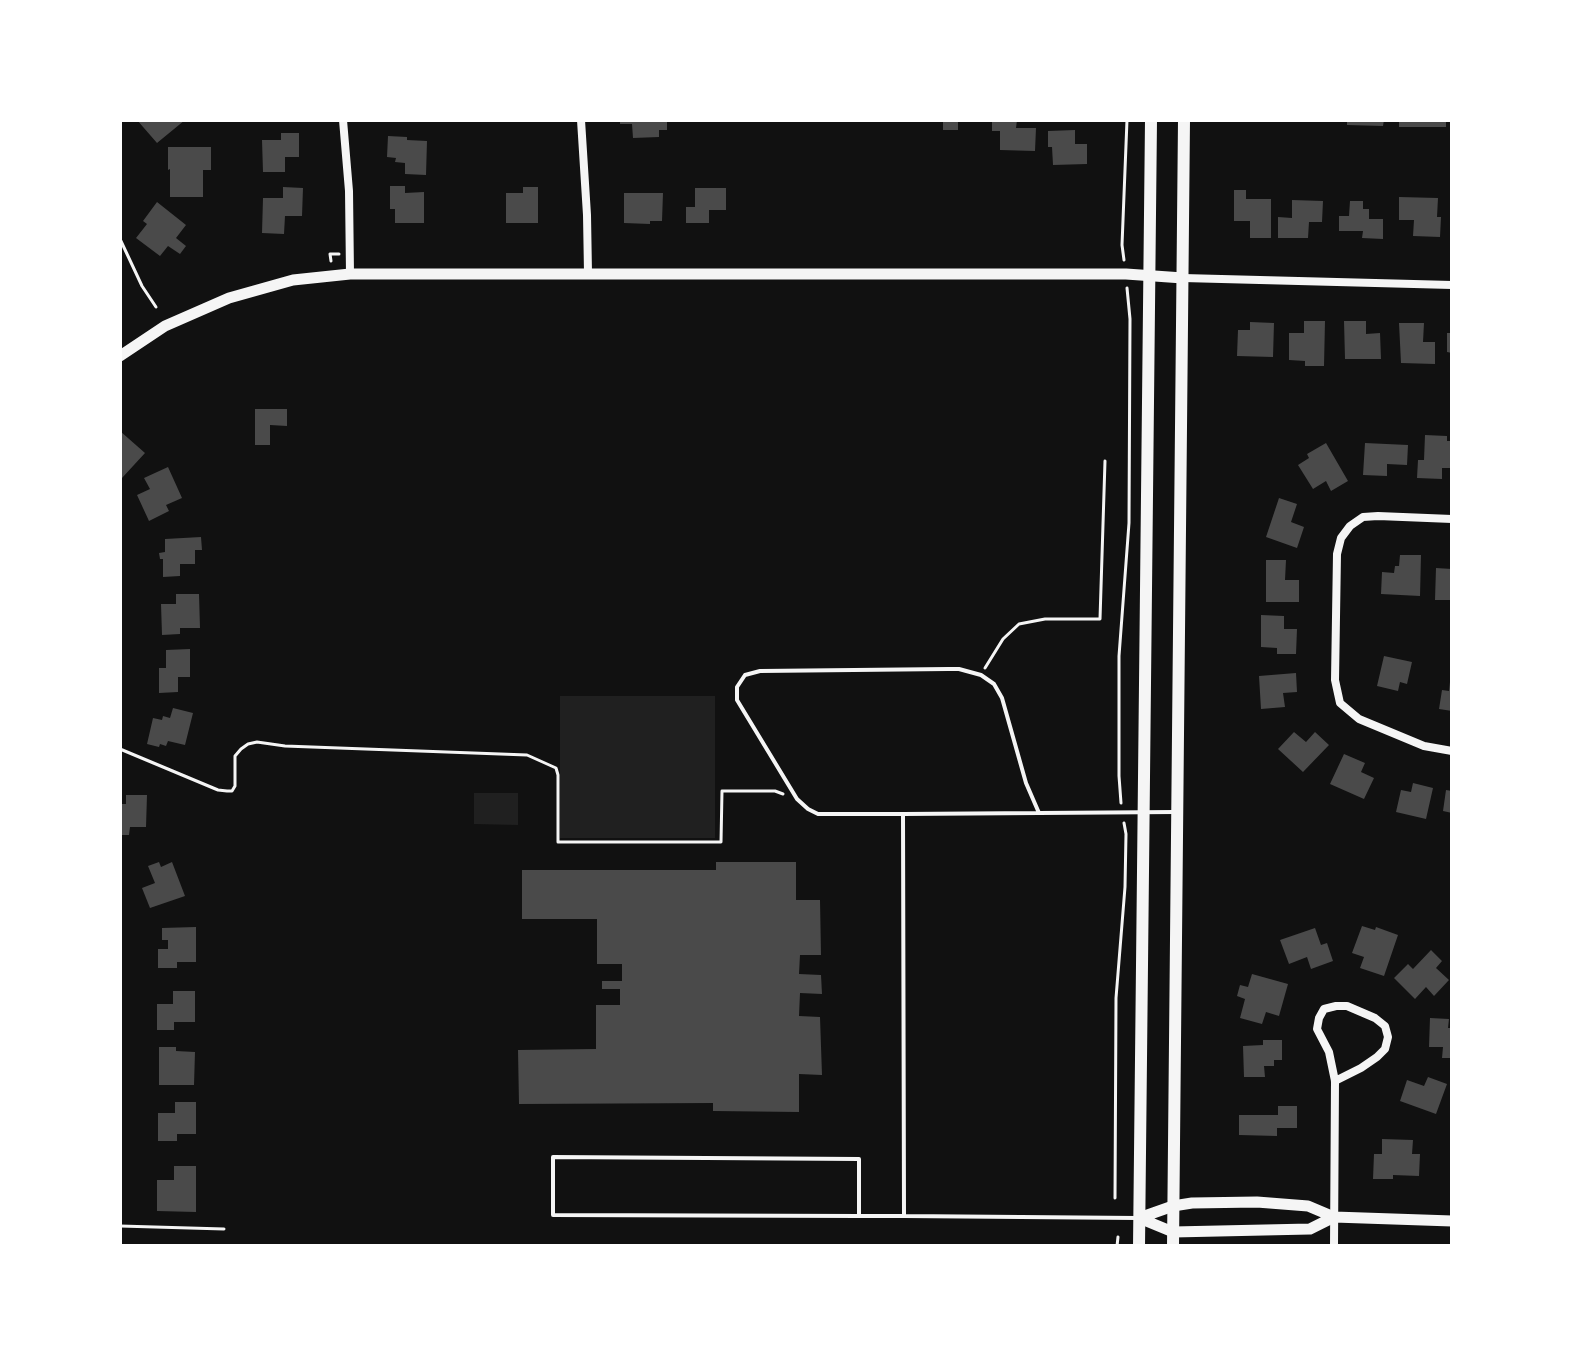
<!DOCTYPE html>
<html>
<head>
<meta charset="utf-8">
<style>
  body { margin:0 }
  #map { position:relative; width:1572px; height:1366px; overflow:hidden; background:#111; font-family:"Exo 2",sans-serif }
  canvas { display:block }
  .frame { position:absolute; inset:0; border:122px solid #fff; pointer-events:none }
</style>
</head>
<body>
<div id="map">
<canvas width="1572" height="1366"></canvas>
<div class="frame"></div>
</div>
<script>
const context = document.querySelector('canvas').getContext('2d');
context.lineJoin = 'round';
function fill(path, color) { context.fillStyle = color; context.fill(path, 'evenodd'); }
const shape = rows => new Path2D(rows.map(r => 'M' + r).join(''));
function trace(path, color, width, dash) { context.strokeStyle = color; context.lineWidth = width; context.lineCap = dash ? 'butt' : 'round'; context.setLineDash(dash || []); context.stroke(path); }
fill(shape([
  [560,696,715,696,715,838,560,838],
  [474,793,518,793,518,825,474,824]
]), '#202020');
fill(shape([
  [137,120,185,120,157,143],
  [620,120,667,120,667,130,659,130,659,137,633,138,632,124,620,124],
  [943,120,958,120,958,130,943,130],
  [992,120,1017,120,1016,128,1036,128,1035,151,1000,150,1000,131,992,131],
  [1347,120,1384,120,1383,126,1347,125],
  [1399,120,1446,120,1446,127,1399,127],
  [1075,130,1075,144,1087,144,1087,164,1053,165,1052,147,1048,147,1048,131],
  [281,133,299,133,299,157,285,157,285,172,263,172,262,140,281,140],
  [388,136,407,137,407,140,427,141,426,175,405,174,405,163,395,162,396,158,387,157],
  [168,147,211,147,211,170,203,170,203,197,170,197,170,169,168,170],
  [390,186,405,186,405,193,424,192,424,223,395,223,395,209,390,209],
  [283,187,303,188,302,216,285,216,284,234,262,233,263,198,283,198],
  [523,187,538,187,538,223,506,223,506,193,523,193],
  [695,188,726,188,726,210,709,210,709,223,686,223,686,207,695,207],
  [1234,190,1246,190,1246,199,1271,199,1271,238,1250,238,1250,221,1234,221],
  [624,193,663,193,662,221,650,221,650,224,624,223],
  [1399,197,1438,198,1437,217,1441,217,1440,237,1413,236,1414,220,1399,220],
  [1292,200,1323,201,1322,222,1309,222,1308,238,1278,238,1278,217,1292,218],
  [1350,201,1363,201,1363,209,1369,209,1369,219,1383,219,1383,239,1362,238,1363,231,1339,231,1339,216,1349,216],
  [157,202,186,225,176,238,186,246,180,254,168,246,160,256,136,238,147,224,143,221],
  [1304,321,1325,321,1324,366,1305,366,1305,361,1289,360,1289,333,1304,333],
  [1344,321,1366,321,1366,334,1380,333,1381,359,1345,359],
  [1250,322,1274,323,1273,357,1237,356,1238,330,1250,330],
  [1399,323,1424,323,1423,342,1435,342,1435,364,1401,363],
  [1447,333,1452,333,1452,353,1447,352],
  [255,409,287,409,287,426,270,425,270,445,255,445],
  [120,431,145,453,122,478,120,476],
  [1425,435,1447,436,1447,441,1452,441,1452,468,1442,468,1442,479,1417,478,1418,460,1424,460],
  [1326,443,1348,481,1331,491,1326,481,1313,489,1298,465,1309,458,1307,454],
  [1365,443,1408,445,1407,465,1387,464,1387,476,1363,475],
  [168,467,182,498,166,505,169,511,149,521,137,495,150,489,144,478],
  [1279,498,1297,504,1291,522,1304,527,1297,548,1266,537],
  [201,537,202,550,195,550,195,564,180,564,180,576,163,577,163,559,160,559,159,553,165,552,165,539],
  [1400,555,1421,555,1420,596,1381,594,1382,572,1394,573,1395,566,1399,566],
  [1266,560,1286,560,1285,580,1299,580,1299,602,1266,602],
  [1436,568,1452,569,1452,600,1435,600],
  [176,594,199,594,200,628,180,628,180,634,162,635,161,604,176,604],
  [1261,615,1284,616,1284,629,1297,629,1296,654,1277,654,1277,648,1261,647],
  [190,649,190,677,178,677,178,692,159,693,159,668,166,668,166,650],
  [1384,656,1412,662,1407,684,1400,682,1398,691,1377,686],
  [1296,673,1297,692,1283,693,1285,707,1261,709,1259,676],
  [1450,682,1452,682,1452,711,1439,709,1442,690,1449,691],
  [173,708,193,713,185,745,168,741,166,746,160,744,159,747,147,744,153,718,162,720,163,716,170,718],
  [1294,732,1306,742,1315,732,1329,745,1303,772,1278,749],
  [1344,754,1365,763,1361,772,1374,778,1364,799,1330,784],
  [1413,783,1433,788,1426,819,1396,812,1401,790,1411,792],
  [1446,790,1452,791,1452,813,1443,811],
  [126,795,147,795,146,827,130,827,129,835,120,835,120,804,126,804],
  [159,862,161,867,172,862,185,896,150,908,142,888,155,883,148,866],
  [716,862,796,862,796,900,820,900,821,955,800,955,799,974,821,975,822,994,800,993,799,1016,820,1017,822,1075,799,1074,799,1112,713,1111,713,1103,519,1104,518,1050,596,1049,596,1005,620,1005,620,989,602,989,602,981,622,981,622,964,597,964,597,919,522,919,522,870,716,870],
  [1362,926,1375,930,1376,927,1398,935,1384,976,1360,968,1364,957,1352,953],
  [196,927,196,962,177,962,177,968,158,968,158,949,168,949,168,940,162,940,162,928],
  [1315,928,1321,945,1327,943,1333,961,1311,969,1307,957,1289,964,1280,940],
  [1431,950,1442,961,1436,968,1449,980,1434,996,1426,987,1415,999,1394,978,1408,964,1413,969],
  [1252,974,1288,984,1279,1016,1266,1012,1262,1024,1240,1018,1245,999,1237,996,1240,985,1248,987],
  [173,991,195,991,195,1022,174,1022,174,1030,157,1030,157,1004,173,1004],
  [1430,1018,1449,1019,1448,1028,1452,1028,1452,1058,1442,1058,1443,1047,1429,1047],
  [1263,1040,1282,1040,1282,1060,1274,1060,1274,1066,1264,1066,1265,1077,1244,1077,1243,1046,1263,1045],
  [159,1047,176,1047,176,1051,195,1052,194,1085,159,1085],
  [1428,1077,1447,1084,1436,1114,1400,1101,1407,1080,1424,1086],
  [175,1102,196,1102,196,1134,177,1134,177,1141,158,1141,158,1113,175,1113],
  [1278,1106,1297,1106,1297,1128,1277,1128,1277,1136,1239,1135,1239,1115,1278,1115],
  [1382,1139,1413,1140,1412,1154,1420,1154,1419,1176,1393,1175,1393,1179,1373,1179,1374,1154,1382,1154],
  [174,1166,196,1166,196,1212,157,1211,157,1180,174,1180]
]), '#4a4a4a');
trace(shape([
  [120,239,142,286,156,307],
  [1124,260,1122,245,1127,120],
  [331,261,330,254,339,254],
  [985,668,1003,639,1019,624,1045,619,1100,619,1105,461],
  [120,749,218,790,227,791,232,791,235,786,235,756,241,749,248,744,257,742,285,746,527,755,556,768,558,775,558,842,721,842,722,791,775,791,783,794],
  [1121,803,1119,776,1119,656,1129,523,1130,319,1127,288],
  [1115,1198,1116,998,1125,887,1126,834,1124,823],
  [120,1226,224,1229],
  [1117,1246,1118,1237]
]), '#f5f5f5', 3);
trace(shape([
  [903,814,818,814,808,809,797,799,737,700,737,687,745,675,760,671,948,669,959,669,981,675,994,684,1002,698,1026,783,1039,813],
  [859,1216,859,1159,553,1157,553,1215,859,1216,904,1216],
  [1137,1218,904,1216,903,814,1175,812]
]), '#f5f5f5', 4);
trace(shape([
  [343,120,349,191,350,274],
  [581,120,587,215,588,273],
  [1183,278,1452,285],
  [1452,519,1378,516,1363,517,1350,526,1341,538,1337,554,1335,680,1340,703,1359,719,1424,746,1452,751],
  [1334,1246,1335,1081,1329,1052,1317,1029,1319,1018,1324,1009,1336,1006,1347,1006,1375,1018,1385,1026,1388,1037,1385,1049,1377,1057,1361,1068,1335,1081]
]), '#f5f5f5', 8);
trace(shape([
  [120,356,165,326,229,298,293,280,350,274,1126,274,1183,278],
  [1139,1218,1173,1206,1192,1203,1257,1202,1308,1206,1334,1217,1452,1221],
  [1139,1218,1173,1232,1310,1229,1334,1217]
]), '#f5f5f5', 11);
trace(shape([
  [1139,1246,1151,120],
  [1173,1246,1184,120]
]), '#f5f5f5', 12);
</script>
</body>
</html>
